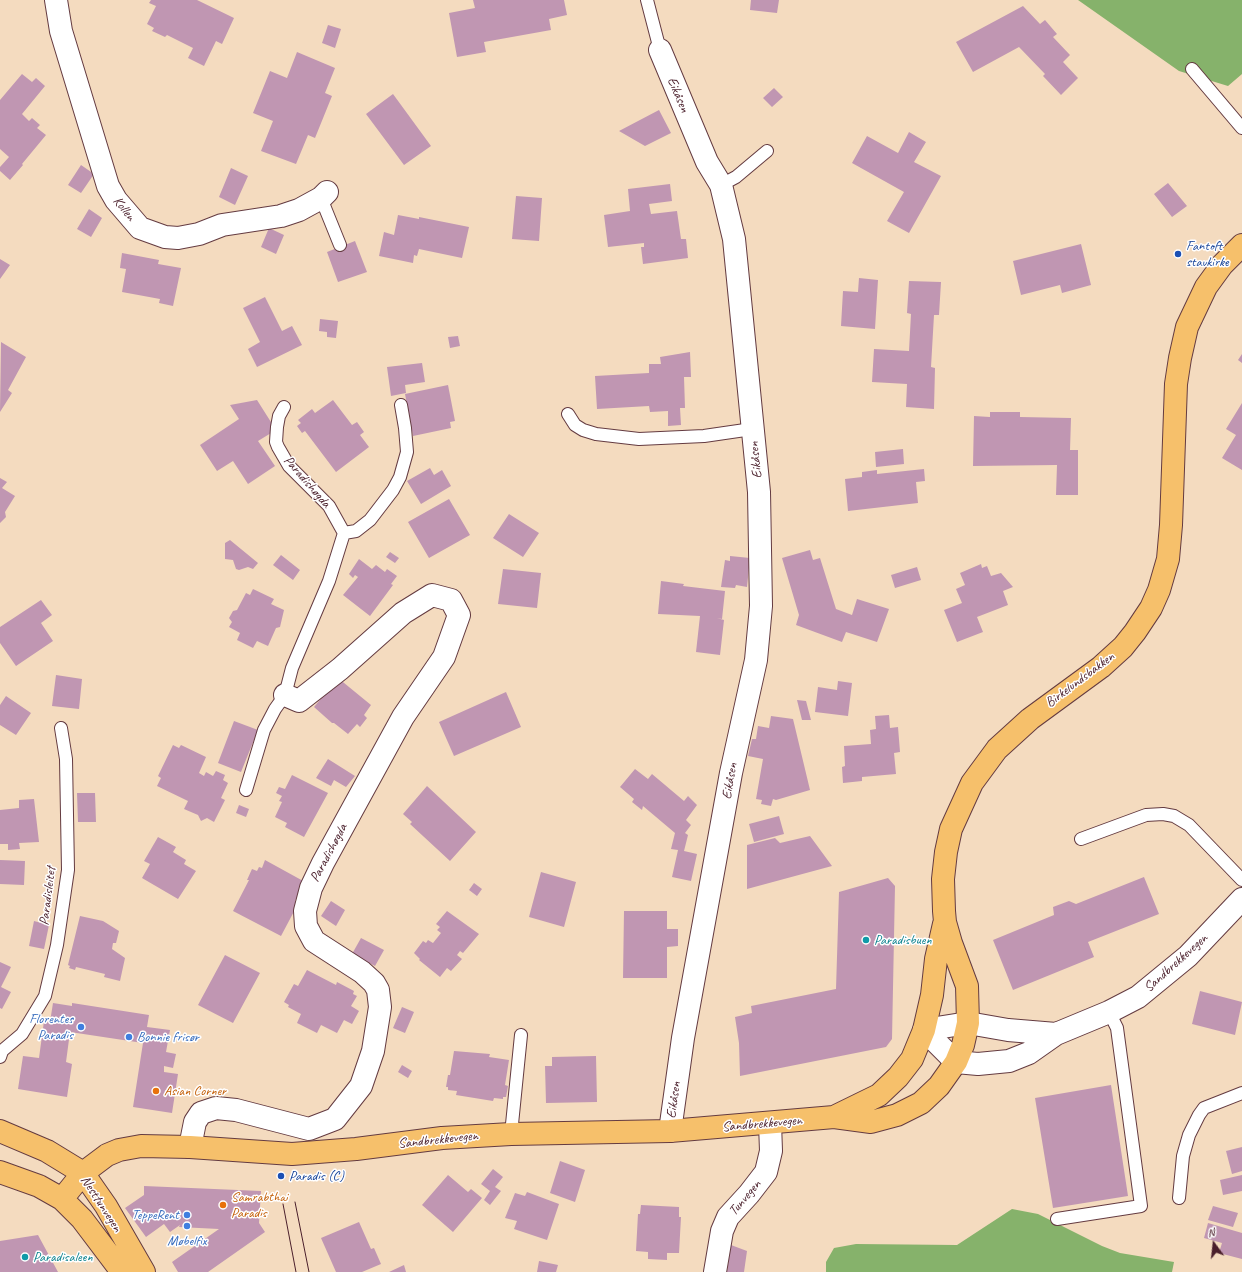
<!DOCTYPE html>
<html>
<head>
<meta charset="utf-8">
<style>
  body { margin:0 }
  #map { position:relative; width:1242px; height:1272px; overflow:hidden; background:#f4dbbf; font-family:Caveat,sans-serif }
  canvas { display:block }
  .north { position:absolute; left:1194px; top:1224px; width:40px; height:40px; -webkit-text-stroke:3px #fff; paint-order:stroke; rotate:345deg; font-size:11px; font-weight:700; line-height:16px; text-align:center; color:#4a1f2b }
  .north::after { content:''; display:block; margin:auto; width:14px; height:18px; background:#4a1f2b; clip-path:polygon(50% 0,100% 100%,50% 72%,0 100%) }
</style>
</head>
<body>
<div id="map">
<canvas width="1242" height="1272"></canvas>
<div class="north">N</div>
</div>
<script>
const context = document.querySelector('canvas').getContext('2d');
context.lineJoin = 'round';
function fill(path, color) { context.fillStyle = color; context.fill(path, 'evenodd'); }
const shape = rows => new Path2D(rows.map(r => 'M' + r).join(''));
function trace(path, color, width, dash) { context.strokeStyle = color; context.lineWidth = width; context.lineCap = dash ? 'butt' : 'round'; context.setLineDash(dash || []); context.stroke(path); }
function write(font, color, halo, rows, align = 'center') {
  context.font = font + ' Caveat,sans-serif'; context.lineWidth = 3; context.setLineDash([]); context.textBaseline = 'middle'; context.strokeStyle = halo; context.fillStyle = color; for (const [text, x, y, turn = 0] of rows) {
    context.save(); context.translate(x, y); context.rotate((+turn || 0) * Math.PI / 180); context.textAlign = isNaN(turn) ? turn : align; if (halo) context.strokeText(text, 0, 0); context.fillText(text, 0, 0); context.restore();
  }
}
fill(shape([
  [1078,0,1242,0,1242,74,1228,86,1179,71],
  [1012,1209,1038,1214,1102,1246,1120,1253,1174,1262,1172,1272,826,1272,826,1262,834,1248,856,1244,957,1245]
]), '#86b26b');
fill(shape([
  [151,0,197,0,234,18,222,44,216,41,204,66,188,58,193,48,167,35,165,37,152,31,154,28,147,24,156,6,149,3],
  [473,0,564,0,567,15,549,19,551,30,484,42,486,52,457,57,449,13,475,8],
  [751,0,779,0,777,13,750,10],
  [1023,6,1040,24,1045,20,1057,34,1053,37,1070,55,1063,62,1078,78,1061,95,1043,76,1045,74,1019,47,973,72,956,42],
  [328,25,341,29,335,48,322,43],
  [297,52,335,68,325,93,332,96,315,138,308,135,296,164,261,151,273,121,253,113,270,71,287,78],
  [22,74,32,82,36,78,45,86,22,114,29,121,32,118,40,125,37,128,46,135,22,164,23,165,10,180,0,171,0,167,9,157,0,149,0,100],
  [774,88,783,97,772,107,763,98],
  [393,94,431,146,404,165,366,114],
  [659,110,671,133,645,146,619,131],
  [909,132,926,142,914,162,941,176,909,233,887,221,904,192,852,163,867,136,898,153],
  [81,165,94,174,81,193,68,185],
  [231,168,248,176,235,205,219,197],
  [1168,183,1187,206,1172,217,1154,194],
  [670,184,672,201,649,204,651,214,677,211,681,239,686,239,688,258,643,264,641,247,644,247,644,243,608,247,604,215,630,211,628,189],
  [516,196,542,198,539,241,512,239],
  [89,209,102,218,91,237,77,229],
  [398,215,419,219,419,217,469,227,462,258,419,249,417,256,414,255,413,263,379,256,384,232,394,235],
  [269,228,284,235,276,254,261,247],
  [355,241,367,272,338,282,327,252],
  [1081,244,1091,285,1062,293,1060,285,1021,295,1013,261],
  [122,253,159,260,158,264,181,268,173,306,159,303,160,299,122,292,126,269,120,268],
  [0,259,10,265,0,279],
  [859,278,878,280,875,329,841,326,843,291,858,292],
  [909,281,941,282,939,315,934,315,931,367,935,368,934,409,906,407,907,384,872,382,874,349,909,351,911,314,907,313],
  [265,297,282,331,292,326,302,345,257,367,248,349,260,342,243,308],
  [320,319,338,321,336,338,327,337,327,332,319,331],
  [458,336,460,346,450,348,448,337],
  [1,342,26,357,8,390,12,393,0,412],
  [690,352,691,377,684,377,685,408,680,408,681,425,668,426,668,411,650,412,649,406,597,409,595,376,649,373,649,364,661,364,660,357],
  [1242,354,1242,363,1238,360],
  [422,363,425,382,405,385,406,393,391,396,387,367],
  [448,385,455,421,450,422,451,428,413,436,405,394],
  [257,400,276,430,258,441,275,466,248,484,233,461,217,471,200,445,239,419,230,405],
  [333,400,352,425,357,422,364,432,360,435,369,447,336,472,305,431,302,433,297,426,301,423,298,420,312,409,315,413],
  [1242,403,1242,470,1222,458,1236,435,1226,429],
  [990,412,1020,412,1020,417,1071,418,1070,450,1078,450,1078,495,1056,495,1057,465,973,466,974,416,990,417],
  [903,449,904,464,876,467,875,452],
  [430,468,434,475,442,470,451,486,421,504,407,481],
  [924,469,925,481,916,482,918,503,848,511,845,479,862,477,862,472,877,470,877,474],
  [0,478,7,482,2,488,15,496,5,512,6,517,0,523],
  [449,499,470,535,429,558,408,522],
  [509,514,539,533,523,557,493,538],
  [230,540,258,563,253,569,248,567,239,570,236,569,233,560,225,559,225,543],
  [810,550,813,560,820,558,836,609,852,615,857,599,889,609,877,642,846,632,842,642,796,625,799,615,782,558],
  [390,552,399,558,395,563,386,557],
  [281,555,300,570,293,580,273,565],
  [730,556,750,558,747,587,736,585,735,588,721,587,725,560,730,561],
  [359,559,372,569,376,565,385,572,387,569,397,576,391,584,393,585,370,616,343,595,358,577,355,575,353,578,349,574],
  [981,564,982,568,987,566,991,576,1001,573,1013,587,1003,591,1008,605,977,617,983,632,957,642,944,610,962,603,956,589,965,585,960,573],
  [917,567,921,580,895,588,891,575],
  [503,569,541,573,537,608,498,604],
  [661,581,684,584,683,586,725,591,722,619,717,618,724,620,720,655,696,652,700,616,658,614],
  [253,589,274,599,271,604,284,610,280,627,276,628,268,646,257,641,253,648,237,640,240,633,229,627,232,622,229,618,233,611,237,610,246,593,250,595],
  [41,600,52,615,41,623,53,641,16,666,0,643,0,627],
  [56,675,82,679,79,709,52,706],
  [338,678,371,705,364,715,367,718,360,727,357,724,348,734,334,723,332,723,314,707],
  [838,681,852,683,848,716,815,712,818,687,837,690],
  [506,692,521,727,454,756,439,722],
  [6,696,31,713,16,735,0,725,0,705],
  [797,700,806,701,811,720,802,720],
  [889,715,890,728,898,727,900,752,894,753,896,774,862,777,862,781,843,783,842,767,845,766,844,746,871,744,870,730,876,729,875,716],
  [771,716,793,719,810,790,776,800,773,799,771,806,761,804,762,800,756,799,763,759,748,756,752,739,756,739,758,726,769,728],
  [234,721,258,730,241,772,218,763],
  [173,745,179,748,181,745,206,757,199,773,204,776,206,772,213,776,216,771,225,775,223,780,228,783,221,798,225,800,214,822,207,818,201,821,198,815,184,809,188,801,157,786,161,778,158,776],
  [328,759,355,776,346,787,334,780,331,786,316,778],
  [635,769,648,779,652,774,684,801,688,796,697,805,686,820,691,825,685,833,688,835,684,851,697,854,691,881,672,877,678,850,671,849,675,833,643,806,642,810,632,802,634,799,620,787],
  [292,775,328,793,304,837,285,827,287,823,275,817,282,802,279,801,282,796,276,793,279,787,285,789],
  [427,786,476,832,450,861,410,824,412,822,403,814],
  [77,793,95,793,96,822,78,822],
  [34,799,39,842,19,843,20,849,8,850,8,844,0,844,0,810,19,808,19,800],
  [239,805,249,809,246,817,236,813],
  [779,816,784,834,754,842,749,824],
  [810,836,832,866,747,889,747,845,775,838,780,843],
  [158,837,176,847,173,852,186,860,184,864,196,871,178,899,142,878,150,864,144,861],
  [0,860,25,861,24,885,0,884],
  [265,860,305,882,295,901,299,902,281,936,233,911,249,880,247,880,252,869,257,871,259,867,262,868],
  [541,872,576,882,564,927,529,917],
  [1144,877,1159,914,1088,942,1094,957,1013,990,993,940,1054,915,1053,907,1069,901,1076,904],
  [888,878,895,886,892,1039,886,1047,740,1076,739,1043,735,1017,752,1013,751,1006,836,989,839,892],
  [474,883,482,889,477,896,469,890],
  [331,901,345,910,336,926,321,916],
  [447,911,479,934,463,953,460,951,457,955,462,959,451,971,447,968,440,977,419,960,420,959,414,953,423,941,426,943,428,940,433,943,441,933,437,930,440,927,436,924],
  [624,911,667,911,667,929,678,929,678,946,667,947,667,978,623,978],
  [80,916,103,921,119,931,116,943,113,943,112,949,125,958,120,981,104,977,105,974,76,967,75,970,69,968,70,966,68,965],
  [34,921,49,925,44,949,29,946],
  [361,938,384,950,375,966,352,954],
  [225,955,260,973,233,1023,198,1005],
  [0,962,11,967,1,987,11,992,2,1009,0,1008],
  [307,970,336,985,337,982,354,991,353,994,357,996,351,1006,359,1011,352,1024,344,1020,337,1033,321,1025,317,1033,297,1023,301,1014,288,1007,289,1005,284,1002,294,984,298,986],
  [1200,991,1242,1002,1235,1035,1192,1024],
  [53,1003,72,1006,72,1003,149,1015,147,1027,170,1030,166,1052,176,1054,173,1068,164,1066,164,1072,178,1074,172,1113,133,1107,143,1043,70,1032,66,1062,72,1064,67,1097,18,1089,23,1056,39,1058,44,1021,50,1022],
  [402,1007,414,1012,405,1033,393,1028],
  [454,1051,490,1054,489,1057,509,1060,505,1085,508,1086,506,1097,503,1097,503,1099,494,1098,493,1101,456,1095,457,1091,448,1090,448,1087,446,1087,448,1075,450,1075],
  [596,1056,597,1102,546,1103,545,1066,552,1066,552,1057],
  [402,1065,412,1071,408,1078,398,1072],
  [1111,1085,1128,1196,1053,1208,1035,1098],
  [1242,1147,1242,1171,1232,1174,1226,1151],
  [560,1161,585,1170,575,1202,550,1193],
  [493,1169,503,1177,495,1187,501,1191,490,1205,484,1200,490,1191,481,1184],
  [448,1175,468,1192,471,1189,482,1198,453,1232,422,1205],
  [1242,1175,1242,1191,1223,1195,1220,1180],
  [144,1186,261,1191,259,1223,265,1232,208,1272,178,1272,172,1262,219,1229,179,1227,180,1225,170,1232,164,1224,146,1237,125,1208,144,1195],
  [527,1192,559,1204,547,1240,514,1229,517,1221,505,1218,515,1193,525,1196],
  [641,1205,679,1207,679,1217,681,1217,679,1253,667,1253,667,1260,648,1259,648,1252,636,1251,638,1214,640,1214],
  [1213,1206,1238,1213,1233,1227,1208,1220],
  [359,1222,371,1249,374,1248,381,1264,362,1272,336,1272,321,1238],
  [1208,1223,1242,1233,1242,1259,1219,1253,1222,1243,1204,1238],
  [38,1235,58,1272,0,1272,0,1241],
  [731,1245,747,1251,744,1272,727,1272],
  [539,1261,558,1265,556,1272,537,1272],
  [404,1265,406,1272,389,1272]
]), '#c096b2');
const service = shape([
  [647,0,660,50],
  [1192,69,1242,128],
  [721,185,736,177,767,151],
  [321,198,340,245],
  [568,414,575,425,583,430,596,434,639,439,704,436,752,429],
  [344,533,356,531,370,520,393,490,400,477,407,452,405,428,401,405],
  [246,790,264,730,275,709,285,695,292,668,329,581,344,533,329,506,289,466,278,447,276,442,277,427,279,416,284,407],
  [1081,839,1146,815,1163,814,1174,816,1189,825,1242,880],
  [0,1057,2,1051,22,1034,45,996,57,945,68,870,66,759,61,728],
  [511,1134,521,1035],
  [1179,1198,1183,1156,1189,1135,1199,1115,1204,1108,1242,1093],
  [1057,1219,1141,1206,1117,1028,1109,1012]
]);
const minor = shape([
  [56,0,61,31,108,186,116,200,140,228,165,237,178,238,199,234,222,225,281,216,299,210,321,198,327,192],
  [660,50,707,162,721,185,734,239,759,492,761,606,756,660,731,773,683,1038,670,1131],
  [190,1147,195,1122,201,1113,216,1108,236,1110,309,1129,335,1119,361,1086,373,1051,380,1007,378,990,374,983,362,972,314,941,306,926,305,911,311,888,323,863,403,717,444,657,459,615,451,600,432,595,403,613,340,669,299,701,285,695],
  [715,1272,722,1231,728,1217,749,1194,766,1172,771,1151,770,1123]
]);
const tertiary = shape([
  [924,1030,956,1062,978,1064,1009,1061,1029,1053,1056,1034,1109,1012,1138,997,1188,956,1242,899],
  [924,1030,968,1023,1008,1030,1056,1034]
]);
const primary = shape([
  [834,1117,879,1095,898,1077,912,1059,924,1030,932,995,936,959,944,924],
  [0,1131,47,1151,83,1173,106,1206,144,1272],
  [0,1172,39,1186,62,1199,82,1219,122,1272],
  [62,1199,83,1173,107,1155,119,1150,141,1146,190,1147,292,1154,356,1149,442,1138,511,1134,670,1131,834,1117,871,1122,897,1115,921,1103,939,1086,956,1062,963,1045,968,1023,967,986,951,943,945,922,944,911,943,879,946,852,951,829,972,783,997,749,1030,719,1101,667,1123,647,1135,632,1151,608,1159,590,1168,559,1171,525,1176,384,1180,358,1187,327,1206,287,1222,265,1242,245]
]);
trace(service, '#643b41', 14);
trace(minor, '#643b41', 24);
trace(tertiary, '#643b41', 24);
trace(primary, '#643b41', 24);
trace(service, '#fff', 12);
trace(minor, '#fff', 22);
trace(tertiary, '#fff', 22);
trace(primary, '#f6c06b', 22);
trace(shape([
  [295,1202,309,1272],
  [283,1204,296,1272]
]), '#4a1f2b', 1);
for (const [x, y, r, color] of [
  [1178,254,4,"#1a4fb4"],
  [866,940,4,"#0f9aa8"],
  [81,1027,4,"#3f7fe0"],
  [129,1037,4,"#3f7fe0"],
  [156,1091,4,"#e8710a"],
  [281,1176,4,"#1a4fb4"],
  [223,1205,4,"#e8710a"],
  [187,1215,4,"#3f7fe0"],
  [187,1226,4,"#3f7fe0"],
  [25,1257,4,"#0f9aa8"]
]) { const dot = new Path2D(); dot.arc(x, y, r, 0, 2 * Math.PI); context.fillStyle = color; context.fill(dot); trace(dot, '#fff', 1.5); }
write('14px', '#4a1f2b', '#fff', [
  ["Eikåsen",678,95,67],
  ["Kollen",124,209,52],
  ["Eikåsen",756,460,-96],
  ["Paradishøgda",307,482,49],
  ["Birkelundsbakken",1080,680,-37],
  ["Eikåsen",730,781,-80],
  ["Paradishøgda",329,853,-62],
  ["Paradisleitet",48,896,-83],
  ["Sandbrekkevegen",1176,963,-42],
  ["Eikåsen",674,1100,-82],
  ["Sandbrekkevegen",762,1124,-5],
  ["Sandbrekkevegen",438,1140,-6],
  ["Tunvegen",745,1198,-50],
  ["Nesttunvegen",101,1204,57]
]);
write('14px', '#164399', '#fff', [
  ["Fantoft",1186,246],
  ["stavkirke",1186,262],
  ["Paradis (C)",289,1176]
], 'left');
write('14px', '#0d838f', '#fff', [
  ["Paradisbuen",874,940],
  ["Paradisaleen",33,1257]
], 'left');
write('14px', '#366cbe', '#fff', [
  ["Florentes",73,1019],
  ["Paradis",73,1035],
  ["Bonnie frisør",137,1037,"left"],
  ["TeppeRent",179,1215],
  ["Møbelfix",187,1241,"center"]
], 'right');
write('14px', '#c56008', '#fff', [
  ["Asian Corner",164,1091],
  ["Samrabthai",231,1197],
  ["Paradis",231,1213]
], 'left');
</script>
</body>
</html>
